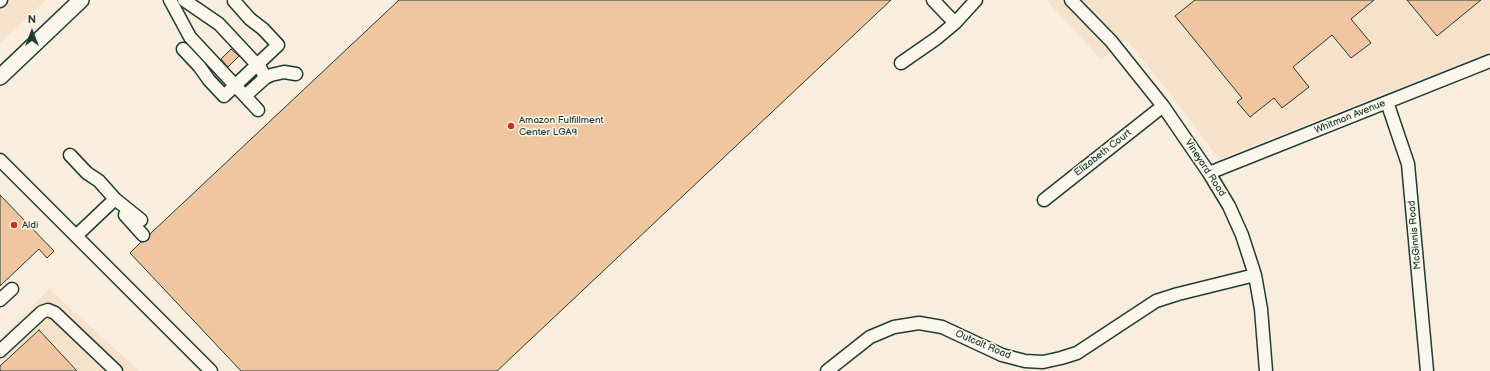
<!DOCTYPE html>
<html>
<head>
<meta charset="utf-8">
<style>
  body { margin:0 }
  #map { position:relative; width:1490px; height:371px; overflow:hidden; background:#f9eddd; font-family:"Balsamiq Sans",sans-serif }
  canvas { display:block }
  .north { position:absolute; left:12px; top:12px; width:40px; height:40px; -webkit-text-stroke:3px #fbf7ec; paint-order:stroke; rotate:0deg; font-size:11px; font-weight:700; line-height:16px; text-align:center; color:#1f3d34 }
  .north::after { content:''; display:block; margin:auto; width:14px; height:18px; background:#1f3d34; clip-path:polygon(50% 0,100% 100%,50% 72%,0 100%) }
</style>
</head>
<body>
<div id="map">
<canvas width="1490" height="371"></canvas>
<div class="north">N</div>
</div>
<script>
const context = document.querySelector('canvas').getContext('2d');
context.lineJoin = 'round';
function fill(path, color) { context.fillStyle = color; context.fill(path, 'evenodd'); }
const shape = rows => new Path2D(rows.map(r => 'M' + r).join(''));
function trace(path, color, width, dash) { context.strokeStyle = color; context.lineWidth = width; context.lineCap = dash ? 'butt' : 'round'; context.setLineDash(dash || []); context.stroke(path); }
function write(font, color, halo, rows, align = 'center') {
  context.font = font + ' "Balsamiq Sans",sans-serif'; context.lineWidth = 3; context.setLineDash([]); context.textBaseline = 'middle'; context.strokeStyle = halo; context.fillStyle = color; for (const [text, x, y, turn = 0] of rows) {
    context.save(); context.translate(x, y); context.rotate((+turn || 0) * Math.PI / 180); context.textAlign = isNaN(turn) ? turn : align; if (halo) context.strokeText(text, 0, 0); context.fillText(text, 0, 0); context.restore();
  }
}
fill(shape([
  [0,0,46,0,0,43],
  [1046,0,1490,0,1490,52,1219,159,1169,92,1126,39,1101,59],
  [49,289,139,371,0,371,0,340]
]), '#f6e1ca');
const building = shape([
  [399,0,891,0,497,371,241,371,130,253,141,242,148,240,150,234,399,0],
  [1195,0,1374,0,1351,19,1371,43,1351,58,1332,35,1293,67,1309,87,1282,108,1274,98,1250,117,1237,102,1242,98,1175,16,1195,0],
  [1407,0,1481,0,1437,36,1407,0],
  [231,49,239,56,228,67,221,59,231,49],
  [0,195,54,251,47,258,39,249,0,286,0,195],
  [39,330,77,371,0,371,0,366,39,330]
]);
fill(building, '#efc69f');
trace(building, '#1f3d34', 1);
const minor = shape([
  [170,0,190,37,258,110],
  [184,0,219,24,261,69,265,78],
  [933,0,955,23],
  [1071,0,1111,41,1163,106,1209,173,1229,206,1242,235,1255,275,1261,309,1266,371],
  [0,1,1,0],
  [183,49,199,66,209,80,224,96,278,45,263,29,250,19,234,1],
  [901,63,937,38,955,23,976,0],
  [245,96,265,78,271,75,284,72,296,74],
  [1387,102,1408,164,1427,371],
  [70,155,87,173,99,181,115,199,141,220],
  [0,160,211,371],
  [1209,173,1490,61],
  [1044,200,1163,106],
  [125,215,143,235],
  [76,236,115,199],
  [0,300,12,289],
  [0,351,42,312,48,310,55,313,116,371],
  [827,371,870,337,894,327,919,323,942,327,1002,355,1025,361,1043,362,1061,358,1077,353,1156,301,1178,294,1255,275]
]);
const major = shape([
  [0,77,81,0]
]);
trace(minor, '#1f3d34', 15);
trace(major, '#1f3d34', 18);
trace(minor, '#fbf7ec', 12);
trace(major, '#fbf7ec', 15);
for (const [x, y, r, color] of [
  [511,126,4,"#c8321e"],
  [14,225,4,"#c8321e"]
]) { const dot = new Path2D(); dot.arc(x, y, r, 0, 2 * Math.PI); context.fillStyle = color; context.fill(dot); trace(dot, '#fbf7ec', 1.5); }
write('10px', '#1f3d34', '#fbf7ec', [
  ["Whitman Avenue",1350,117,-22],
  ["Elizabeth Court",1103,153,-38],
  ["Vineyard Road",1205,168,57],
  ["McGinnis Road",1415,235,-95],
  ["Outcalt Road",983,345,23]
]);
write('10px', '#1f3d34', '#fbf7ec', [
  ["Amazon Fulfillment",519,120],
  ["Center LGA9",519,132],
  ["Aldi",22,225]
], 'left');
</script>
</body>
</html>
